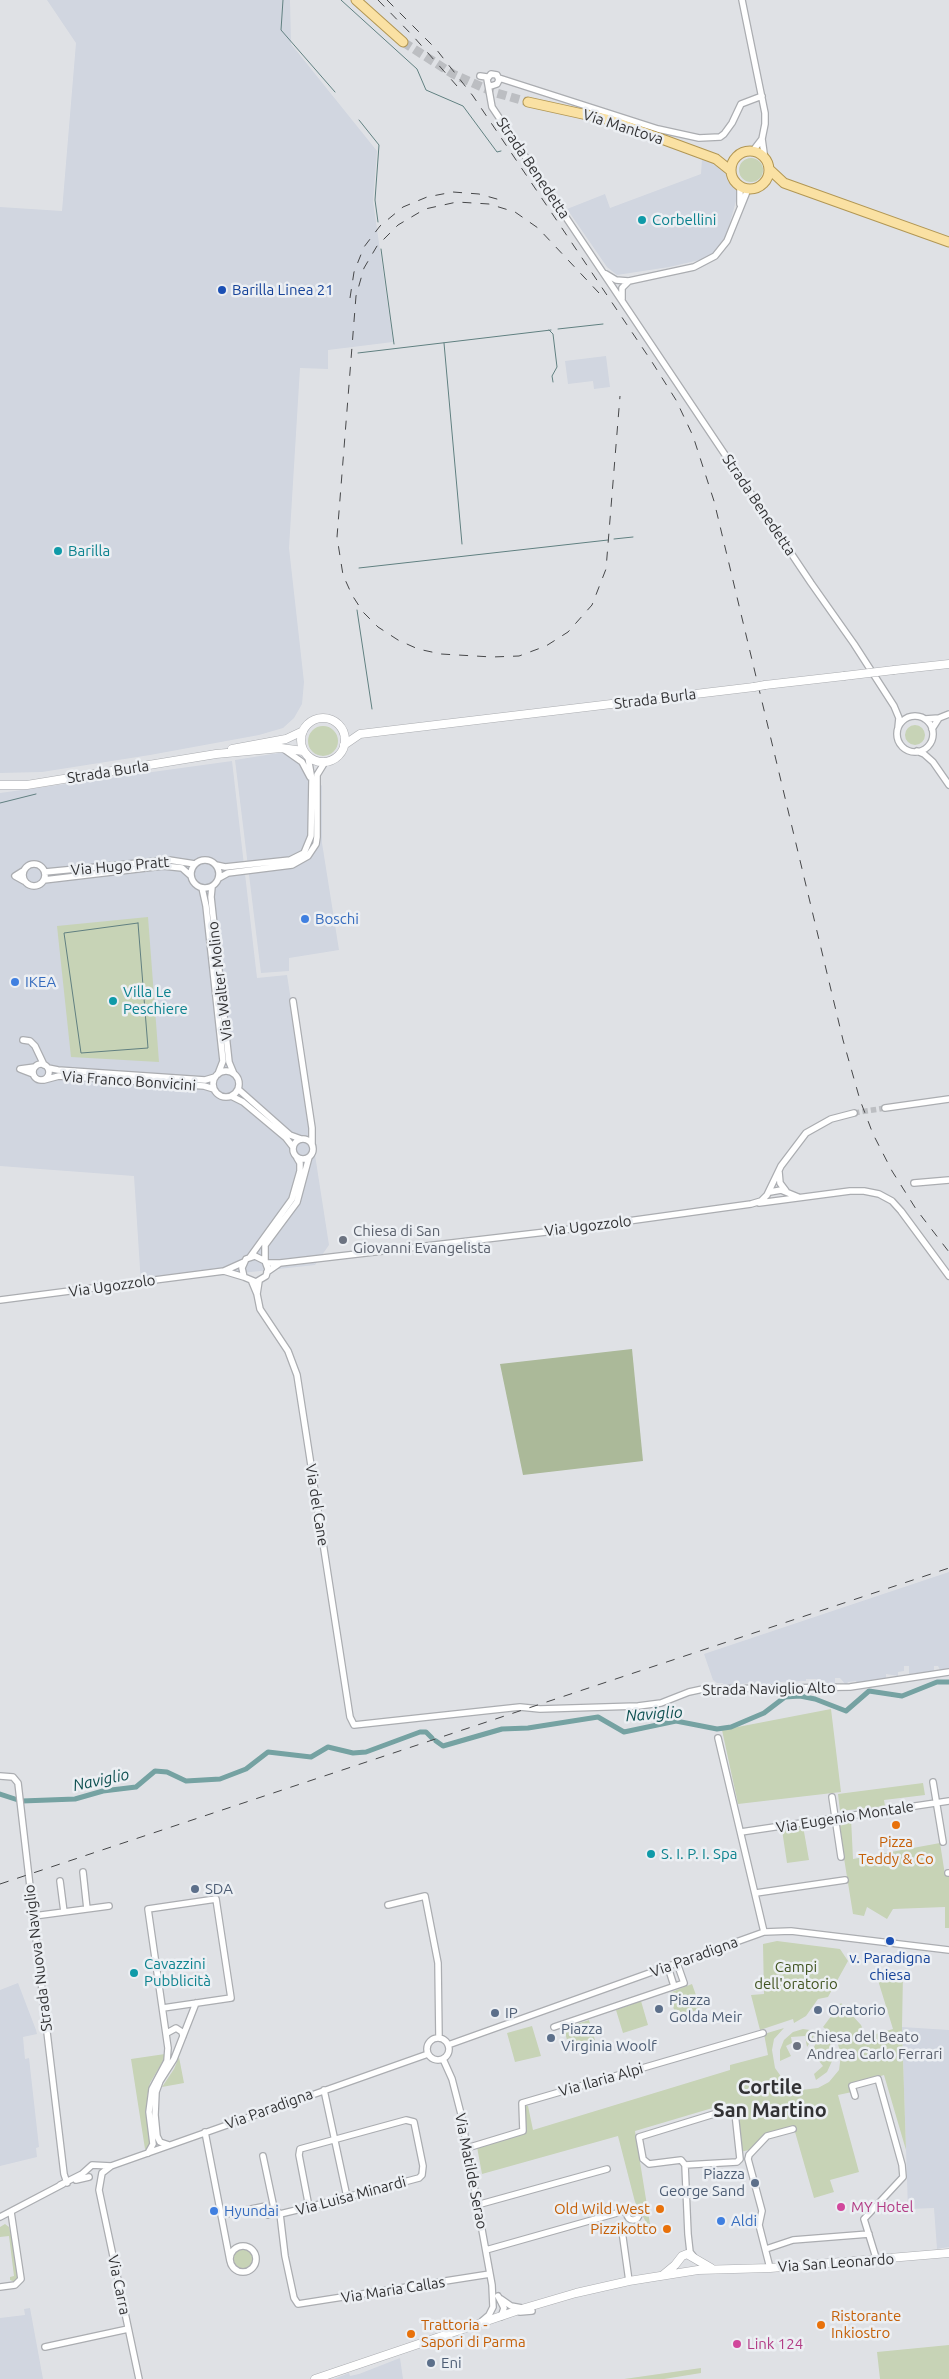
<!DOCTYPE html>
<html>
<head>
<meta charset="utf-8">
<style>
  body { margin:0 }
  canvas { display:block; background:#dfe1e5 }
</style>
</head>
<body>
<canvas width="949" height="2379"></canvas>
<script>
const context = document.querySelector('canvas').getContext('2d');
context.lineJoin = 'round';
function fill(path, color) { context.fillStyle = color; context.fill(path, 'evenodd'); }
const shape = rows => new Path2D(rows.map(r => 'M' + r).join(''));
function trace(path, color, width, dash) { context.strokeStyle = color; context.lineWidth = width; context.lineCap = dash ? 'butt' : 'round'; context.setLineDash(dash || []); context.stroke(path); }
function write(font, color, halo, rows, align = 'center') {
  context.font = font + ' Ubuntu,sans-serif'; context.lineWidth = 5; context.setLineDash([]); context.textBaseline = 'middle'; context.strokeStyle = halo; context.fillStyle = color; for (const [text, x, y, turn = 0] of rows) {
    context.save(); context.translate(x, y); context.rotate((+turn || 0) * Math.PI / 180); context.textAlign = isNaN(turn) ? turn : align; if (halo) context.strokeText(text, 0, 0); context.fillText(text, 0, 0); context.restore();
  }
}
fill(shape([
  [47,0,290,0,291,44,377,151,373,201,393,342,328,350,328,369,300,368,289,548,304,682,302,704,294,718,283,728,259,735,150,755,42,772,0,773,0,207,62,211,76,43],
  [705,158,717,162,727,172,738,194,729,226,722,244,708,258,669,267,617,275,607,267,567,209,605,194,610,208,701,174,702,159],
  [606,356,610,387,594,389,593,381,568,384,565,361],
  [285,752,302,757,322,786,322,843,339,950,289,958,289,971,261,973,235,760],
  [232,761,257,978,287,975,329,1245,315,1265,141,1284,134,1176,0,1166,0,793],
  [949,1572,949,1669,940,1670,938,1666,934,1666,934,1671,909,1674,909,1666,904,1666,904,1671,898,1672,898,1676,886,1674,886,1678,880,1679,857,1684,856,1681,848,1682,846,1685,840,1678,835,1678,835,1684,817,1684,816,1679,806,1679,806,1681,780,1682,779,1685,751,1686,750,1683,727,1686,722,1683,717,1683,713,1680,704,1654],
  [18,1983,36,2030,37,2034,23,2037,25,2059,29,2058,39,2147,36,2148,37,2157,0,2166,0,1990],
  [902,2027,949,2030,949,2247,937,2249,934,2208,908,2209],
  [30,2308,43,2379,0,2379,0,2318,25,2315,24,2309],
  [400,2358,403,2379,334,2379,349,2373,350,2376,359,2374]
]), '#d1d6e0');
fill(shape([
  '739 170a12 12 0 1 1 24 0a12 12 0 1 1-24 0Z',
  '905 735a10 10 0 1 1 20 0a10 10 0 1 1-20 0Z',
  '308 741a15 15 0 1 1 30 0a15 15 0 1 1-30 0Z',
  [148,917,159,1062,71,1057,57,926],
  [831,1709,841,1792,738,1804,722,1730],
  [923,1783,925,1795,884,1800,885,1806,840,1811,838,1794],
  [851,1818,853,1859,940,1843,945,1875,949,1875,949,1928,945,1928,945,1907,893,1909,887,1919,867,1907,864,1916,853,1914,838,1821],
  [803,1826,809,1860,787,1863,782,1830],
  [777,1941,840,1949,848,1961,828,1997,818,1999,806,2016,794,2023,793,2019,760,2030,751,1995,764,1994,763,1944],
  [903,1973,902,2028,906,2150,884,2075,851,2085,852,2092,838,2095,859,2172,830,2180,834,2192,814,2198,793,2125,792,2129,781,2132,780,2129,767,2133,749,2150,740,2152,738,2115,728,2108,726,2104,635,2131,650,2224,647,2224,635,2202,618,2136,482,2174,477,2147,525,2133,524,2105,528,2106,533,2130,730,2070,730,2065,768,2055,764,2034,784,2028,774,2039,772,2050,775,2068,785,2082,801,2090,818,2088,829,2082,839,2070,841,2055,836,2037,823,2027,841,2003,861,2025,866,2037,893,2029,877,1977],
  [692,1984,701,2009,676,2016,669,1993],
  [641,2001,648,2025,623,2033,616,2010],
  [589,2020,595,2040,569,2048,564,2028],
  [532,2026,541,2056,515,2062,507,2033],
  [803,2029,817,2031,807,2047,805,2036,791,2037,792,2043,786,2046,791,2056,780,2061,780,2050,784,2040,793,2032],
  [821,2033,830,2043,833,2059,827,2072,816,2080,814,2074,823,2066,815,2056,811,2053],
  [165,2054,163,2061,150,2083,147,2097,150,2148,145,2149,131,2059],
  [179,2057,184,2083,162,2087,174,2069],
  [5,2224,9,2227,20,2273,18,2280,15,2282,10,2280,10,2277,14,2276,9,2236,0,2237,0,2227],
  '232 2259a11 11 0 1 1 22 0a11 11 0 1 1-22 0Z',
  [949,2345,949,2379,880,2379,877,2352],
  [701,2368,701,2373,664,2379,624,2379]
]), '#c7d3b6');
fill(shape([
  [632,1349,643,1461,523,1475,500,1364]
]), '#abb999');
trace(shape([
  [283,0,281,30,335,92],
  [341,0,417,69,426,90,463,106,497,152,501,151],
  [359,120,379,145,375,200,378,222],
  [381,249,394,344],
  [558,329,603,324],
  [549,330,553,334,557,367,552,376,553,382],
  [444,343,462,544],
  [358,353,551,330],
  [614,539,633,537],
  [359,568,608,540],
  [357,610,372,709],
  [0,803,36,794],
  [138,923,148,1048,81,1053,64,933,138,923]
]), '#618081', 1);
trace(shape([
  [436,1741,443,1746,502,1729,528,1728,598,1717,624,1732,676,1721,717,1729,731,1727,764,1713,785,1697,800,1696,815,1699,846,1711,869,1691,902,1696,937,1682,949,1682],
  [0,1794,18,1800],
  [22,1801,75,1799,103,1791,136,1787,155,1771,167,1772,186,1781,220,1779,246,1769,268,1752,311,1757,328,1747,353,1753,366,1752,420,1732,426,1732,432,1738]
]), '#75a2a2', 5);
trace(shape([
  [854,1113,885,1108]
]), '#bcbec2', 5.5, [5.5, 3]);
trace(shape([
  [403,42,453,74,493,92,528,102]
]), '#bcbec2', 9, [9, 4.5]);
const street = shape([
  [742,0,765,113,765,124,762,139,765,160],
  [480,76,487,77],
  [499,78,658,129,699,138,720,137,724,134,732,123,741,104,762,96],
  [488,84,491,86,497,84,499,80,497,75,491,74,487,79,492,107,811,583,854,644,894,706,899,718,898,728],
  [752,152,762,139],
  [740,186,740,204],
  [606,274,616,280,628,281],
  [622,299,622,288,629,281,694,267,715,256,727,241,748,189],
  '897 734a18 18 0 1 1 36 0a18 18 0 1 1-36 0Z',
  [939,718,949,714],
  [925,719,939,718,932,729],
  [285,750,302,762,310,777],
  [917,751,924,754,933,762,949,785],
  '191 874a14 14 0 1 1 28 0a14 14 0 1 1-28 0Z',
  '23 875a11 11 0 1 1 22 0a11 11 0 1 1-22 0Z',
  [216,865,225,867,290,860,304,853,311,836,312,780,308,757],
  [23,871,15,876,24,881],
  [45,872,169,860,195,864],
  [219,878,228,873,292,865,308,856,316,844,317,837,317,775,325,762],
  [44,880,163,866,182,868,191,876],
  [212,887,211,897,229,1062,234,1074],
  [202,888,206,906,223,1061,218,1074],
  [293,1001,312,1128,312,1145],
  [23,1040,30,1041,35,1046,44,1065],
  '33 1072a8 8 0 1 1 16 0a8 8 0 1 1-16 0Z',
  [48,1068,58,1070,205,1080,215,1077],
  '213 1084a13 13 0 1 1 26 0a13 13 0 1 1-26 0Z',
  [33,1074,20,1069,35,1067],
  [44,1080,59,1076,204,1086,214,1089],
  [238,1089,290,1135,301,1139],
  [231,1096,243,1102,286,1138,293,1147],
  [885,1108,949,1099],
  '293 1149a10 10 0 1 1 20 0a10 10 0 1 1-20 0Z',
  [779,1172,780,1183,786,1191],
  [914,1183,949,1180],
  [770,1192,781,1190,798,1197],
  [759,1203,850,1191,864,1191,879,1194,892,1201,901,1211,949,1276],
  [250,1257,292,1199,300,1171,300,1163,297,1158],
  [265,1261,255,1256,246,1259,242,1268,244,1277,256,1282,266,1276,268,1269,265,1261,265,1245,297,1202,309,1157],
  [244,1262,224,1271,244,1277],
  [266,1263,280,1263,267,1272],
  [280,1263,563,1230,751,1204,761,1201,767,1195,781,1166,806,1133,831,1119,854,1113],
  [252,1282,257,1294,259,1281],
  [257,1294,260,1309,288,1351,297,1375,350,1717,354,1725,520,1707,540,1709,638,1706,661,1703,689,1692,703,1689,850,1687,949,1672],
  [0,1300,224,1271],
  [718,1738,764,1932],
  [0,1776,13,1777,18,1783,44,2007,64,2174,67,2183],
  [933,1782,943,1842],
  [832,1797,841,1857],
  [741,1832,949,1801],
  [83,1872,87,1909],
  [948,1873,949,1873],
  [60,1881,64,1912],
  [756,1893,845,1880],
  [388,1905,425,1896,438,1963,439,2038],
  [34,1916,109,1906],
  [668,1967,674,1986],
  [554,2027,684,1983,677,1963],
  [167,2033,176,2028,182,2032,183,2036],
  '427 2049a11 11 0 1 1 22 0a11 11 0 1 1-22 0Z',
  [448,2045,764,1932,791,1931,949,1950],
  [443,2059,452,2079,461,2114,492,2285,493,2307,489,2315,482,2321],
  [324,2090,347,2197],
  [855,2096,852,2086,878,2079,902,2165,903,2177,864,2219,877,2261],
  [205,2132,230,2261],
  [169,2145,160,2142,157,2136,155,2115,156,2092,160,2081,174,2059,196,2003],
  [467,2148,523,2131,522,2103,763,2033],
  [148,2153,153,2144,149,2112,152,2089,167,2061,168,2048,148,1909,216,1899,231,1998,163,2008],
  [263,2156,274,2208,280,2214,285,2256,294,2298,298,2304,490,2274],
  [685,2165,737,2162,740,2159,735,2113,727,2110,639,2137,643,2159,649,2164,681,2160,685,2165,688,2234,690,2252,694,2257],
  [111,2166,102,2173,99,2190,139,2379],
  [76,2180,89,2177],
  [60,2185,82,2174,92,2165,111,2166,428,2054],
  [477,2205,607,2169],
  '627 2214a6 6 0 1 1 12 0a6 6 0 1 1-12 0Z',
  [280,2214,309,2207,419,2178,422,2175,423,2166,414,2122,406,2120,300,2149,299,2155,309,2207],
  [222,2215,266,2206,268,2215],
  [0,2217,63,2184],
  [622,2231,629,2281],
  '230 2259a13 13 0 1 1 26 0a13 13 0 1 1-26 0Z',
  [766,2249,793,2240,869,2234],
  [486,2250,624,2211,627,2213],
  [770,2268,759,2225,762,2211,748,2159,749,2155,767,2136,793,2129],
  [0,2287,15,2285,21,2279,11,2212],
  [498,2296,504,2308,501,2317],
  [501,2299,511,2306,522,2308],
  [520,2312,532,2311],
  [45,2347,128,2329]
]);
const secondary = shape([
  [894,670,949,664],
  [765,685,844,676],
  '301 740a22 22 0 1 1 44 0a22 22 0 1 1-44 0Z',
  [344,745,360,734,754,687],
  [232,749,286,739,303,731],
  [0,785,27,785,216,754,281,748,303,751],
  [663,2275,675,2265,682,2256,687,2254,711,2268],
  [315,2379,525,2308,576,2293,629,2281,698,2270,770,2268,949,2253]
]);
const primary = shape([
  [356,0,403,42],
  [528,102,610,120,716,159,731,171],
  '731 170a19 19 0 1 1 38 0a19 19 0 1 1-38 0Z',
  [769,169,784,183,949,242]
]);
trace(street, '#abadb1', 8);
trace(secondary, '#abadb1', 9);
trace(primary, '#b29754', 11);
trace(street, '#fff', 5.5);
trace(secondary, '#fff', 8);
trace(primary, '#fae1a3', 9);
trace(shape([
  [378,0,413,36,457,86],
  [387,0,436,49,473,96,652,362,676,400,693,436,714,501,843,1040,860,1100,873,1134,892,1171,916,1209,949,1252],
  [599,293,538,228,515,212,489,204,457,202,425,209,398,225,377,246,364,268,356,296,337,537,343,575,352,595,363,612,378,627,398,640,418,649,441,654,492,657,519,656,546,646,568,632,592,605,606,569,620,396],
  [350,298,354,272,364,247,380,226,403,207,427,197,453,192,479,194,504,201],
  [0,1884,949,1568]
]), '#464749', 1, [9, 9]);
const secondaryBridge = shape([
  [844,676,894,670],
  [754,687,765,685]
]);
trace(secondaryBridge, '#abadb1', 9, []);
trace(secondaryBridge, '#fff', 8);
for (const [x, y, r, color] of [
  [642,220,5,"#0f9aa8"],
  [222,290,5,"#1a4fb4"],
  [58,551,5,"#0f9aa8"],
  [305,919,5,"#3f7fe0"],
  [15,982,5,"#3f7fe0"],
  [113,1001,5,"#0f9aa8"],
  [343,1240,5,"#6b7280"],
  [896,1825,5,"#e8710a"],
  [651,1854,5,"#0f9aa8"],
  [195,1889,5,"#5c6f8a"],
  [890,1941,5,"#1a4fb4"],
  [134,1973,5,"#0f9aa8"],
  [659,2009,5,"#5c6f8a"],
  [818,2010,5,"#5c6f8a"],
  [495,2013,5,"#5c6f8a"],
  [551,2038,5,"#5c6f8a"],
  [797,2046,5,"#6b7280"],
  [755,2183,5,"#5c6f8a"],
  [841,2207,5,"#d1479c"],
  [660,2209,5,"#e8710a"],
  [214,2211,5,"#3f7fe0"],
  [721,2221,5,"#3f7fe0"],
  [667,2229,5,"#e8710a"],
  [821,2325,5,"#e8710a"],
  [411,2334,5,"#e8710a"],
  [737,2344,5,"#d1479c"],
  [431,2363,5,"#5c6f8a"]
]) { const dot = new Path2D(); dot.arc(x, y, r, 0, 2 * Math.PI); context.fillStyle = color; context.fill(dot); trace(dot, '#eceff3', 2); }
write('15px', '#323234', '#eceff3', [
  ["Via Mantova",623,127,18],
  ["Strada Benedetta",533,168,56],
  ["Strada Benedetta",759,505,56],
  ["Strada Burla",655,699,-7],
  ["Strada Burla",108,772,-9],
  ["Via Hugo Pratt",120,866,-5],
  ["Via Walter Molino",220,981,-97],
  ["Via Franco Bonvicini",129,1081,4],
  ["Via Ugozzolo",588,1226,-7],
  ["Via Ugozzolo",112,1286,-8],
  ["Via del Cane",317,1505,81],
  ["Strada Naviglio Alto",769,1689,-1],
  ["Via Eugenio Montale",845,1817,-9],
  ["Via Paradigna",694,1957,-20],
  ["Strada Nuova Naviglio",38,1958,-97],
  ["Via Ilaria Alpi",601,2080,-16],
  ["Via Paradigna",269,2109,-20],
  ["Via Matilde Serao",471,2171,79],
  ["Via Luisa Minardi",351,2196,-15],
  ["Via San Leonardo",836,2263,-4],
  ["Via Carra",119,2285,78],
  ["Via Maria Callas",393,2290,-9]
]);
write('15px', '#0d838f', '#eceff3', [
  ["Corbellini",652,220],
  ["Barilla",68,551],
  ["Villa Le",123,992],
  ["Peschiere",123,1009],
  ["S. I. P. I. Spa",661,1854],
  ["Cavazzini",144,1964],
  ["Pubblicità",144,1981]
], 'left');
write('15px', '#164399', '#eceff3', [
  ["Barilla Linea 21",232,290],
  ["v. Paradigna",890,1958,"center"],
  ["chiesa",890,1975,"center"]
], 'left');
write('15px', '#366cbe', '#eceff3', [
  ["Boschi",315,919],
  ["IKEA",25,982],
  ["Hyundai",224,2211],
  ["Aldi",731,2221]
], 'left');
write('15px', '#5b616d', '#eceff3', [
  ["Chiesa di San",353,1231],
  ["Giovanni Evangelista",353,1248],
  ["Chiesa del Beato",807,2037],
  ["Andrea Carlo Ferrari",807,2054]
], 'left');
write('15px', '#c56008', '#eceff3', [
  ["Pizza",896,1842,"center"],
  ["Teddy & Co",896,1859,"center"],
  ["Old Wild West",650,2209],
  ["Pizzikotto",657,2229],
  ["Ristorante",831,2316,"left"],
  ["Inkiostro",831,2333,"left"],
  ["Trattoria -",421,2325,"left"],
  ["Sapori di Parma",421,2342,"left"]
], 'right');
write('15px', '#4e5e75', '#eceff3', [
  ["SDA",205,1889],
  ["Piazza",669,2000],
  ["Golda Meir",669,2017],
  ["Oratorio",828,2010],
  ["IP",505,2013],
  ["Piazza",561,2029],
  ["Virginia Woolf",561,2046],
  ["Piazza",745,2174,"right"],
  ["George Sand",745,2191,"right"],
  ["Eni",441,2363]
], 'left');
write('15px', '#425522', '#eceff3', [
  ["Campi",796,1967],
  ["dell'oratorio",796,1984]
]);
write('15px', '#b23c85', '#eceff3', [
  ["MY Hotel",851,2207],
  ["Link 124",747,2344]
], 'left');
write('italic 16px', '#0f5152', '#eceff3', [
  ["Naviglio",654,1714,-4],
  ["Naviglio",101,1780,-12]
]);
write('bold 20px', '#323234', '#eceff3', [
  ["Cortile",770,2087],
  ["San Martino",770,2110]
]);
</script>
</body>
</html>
